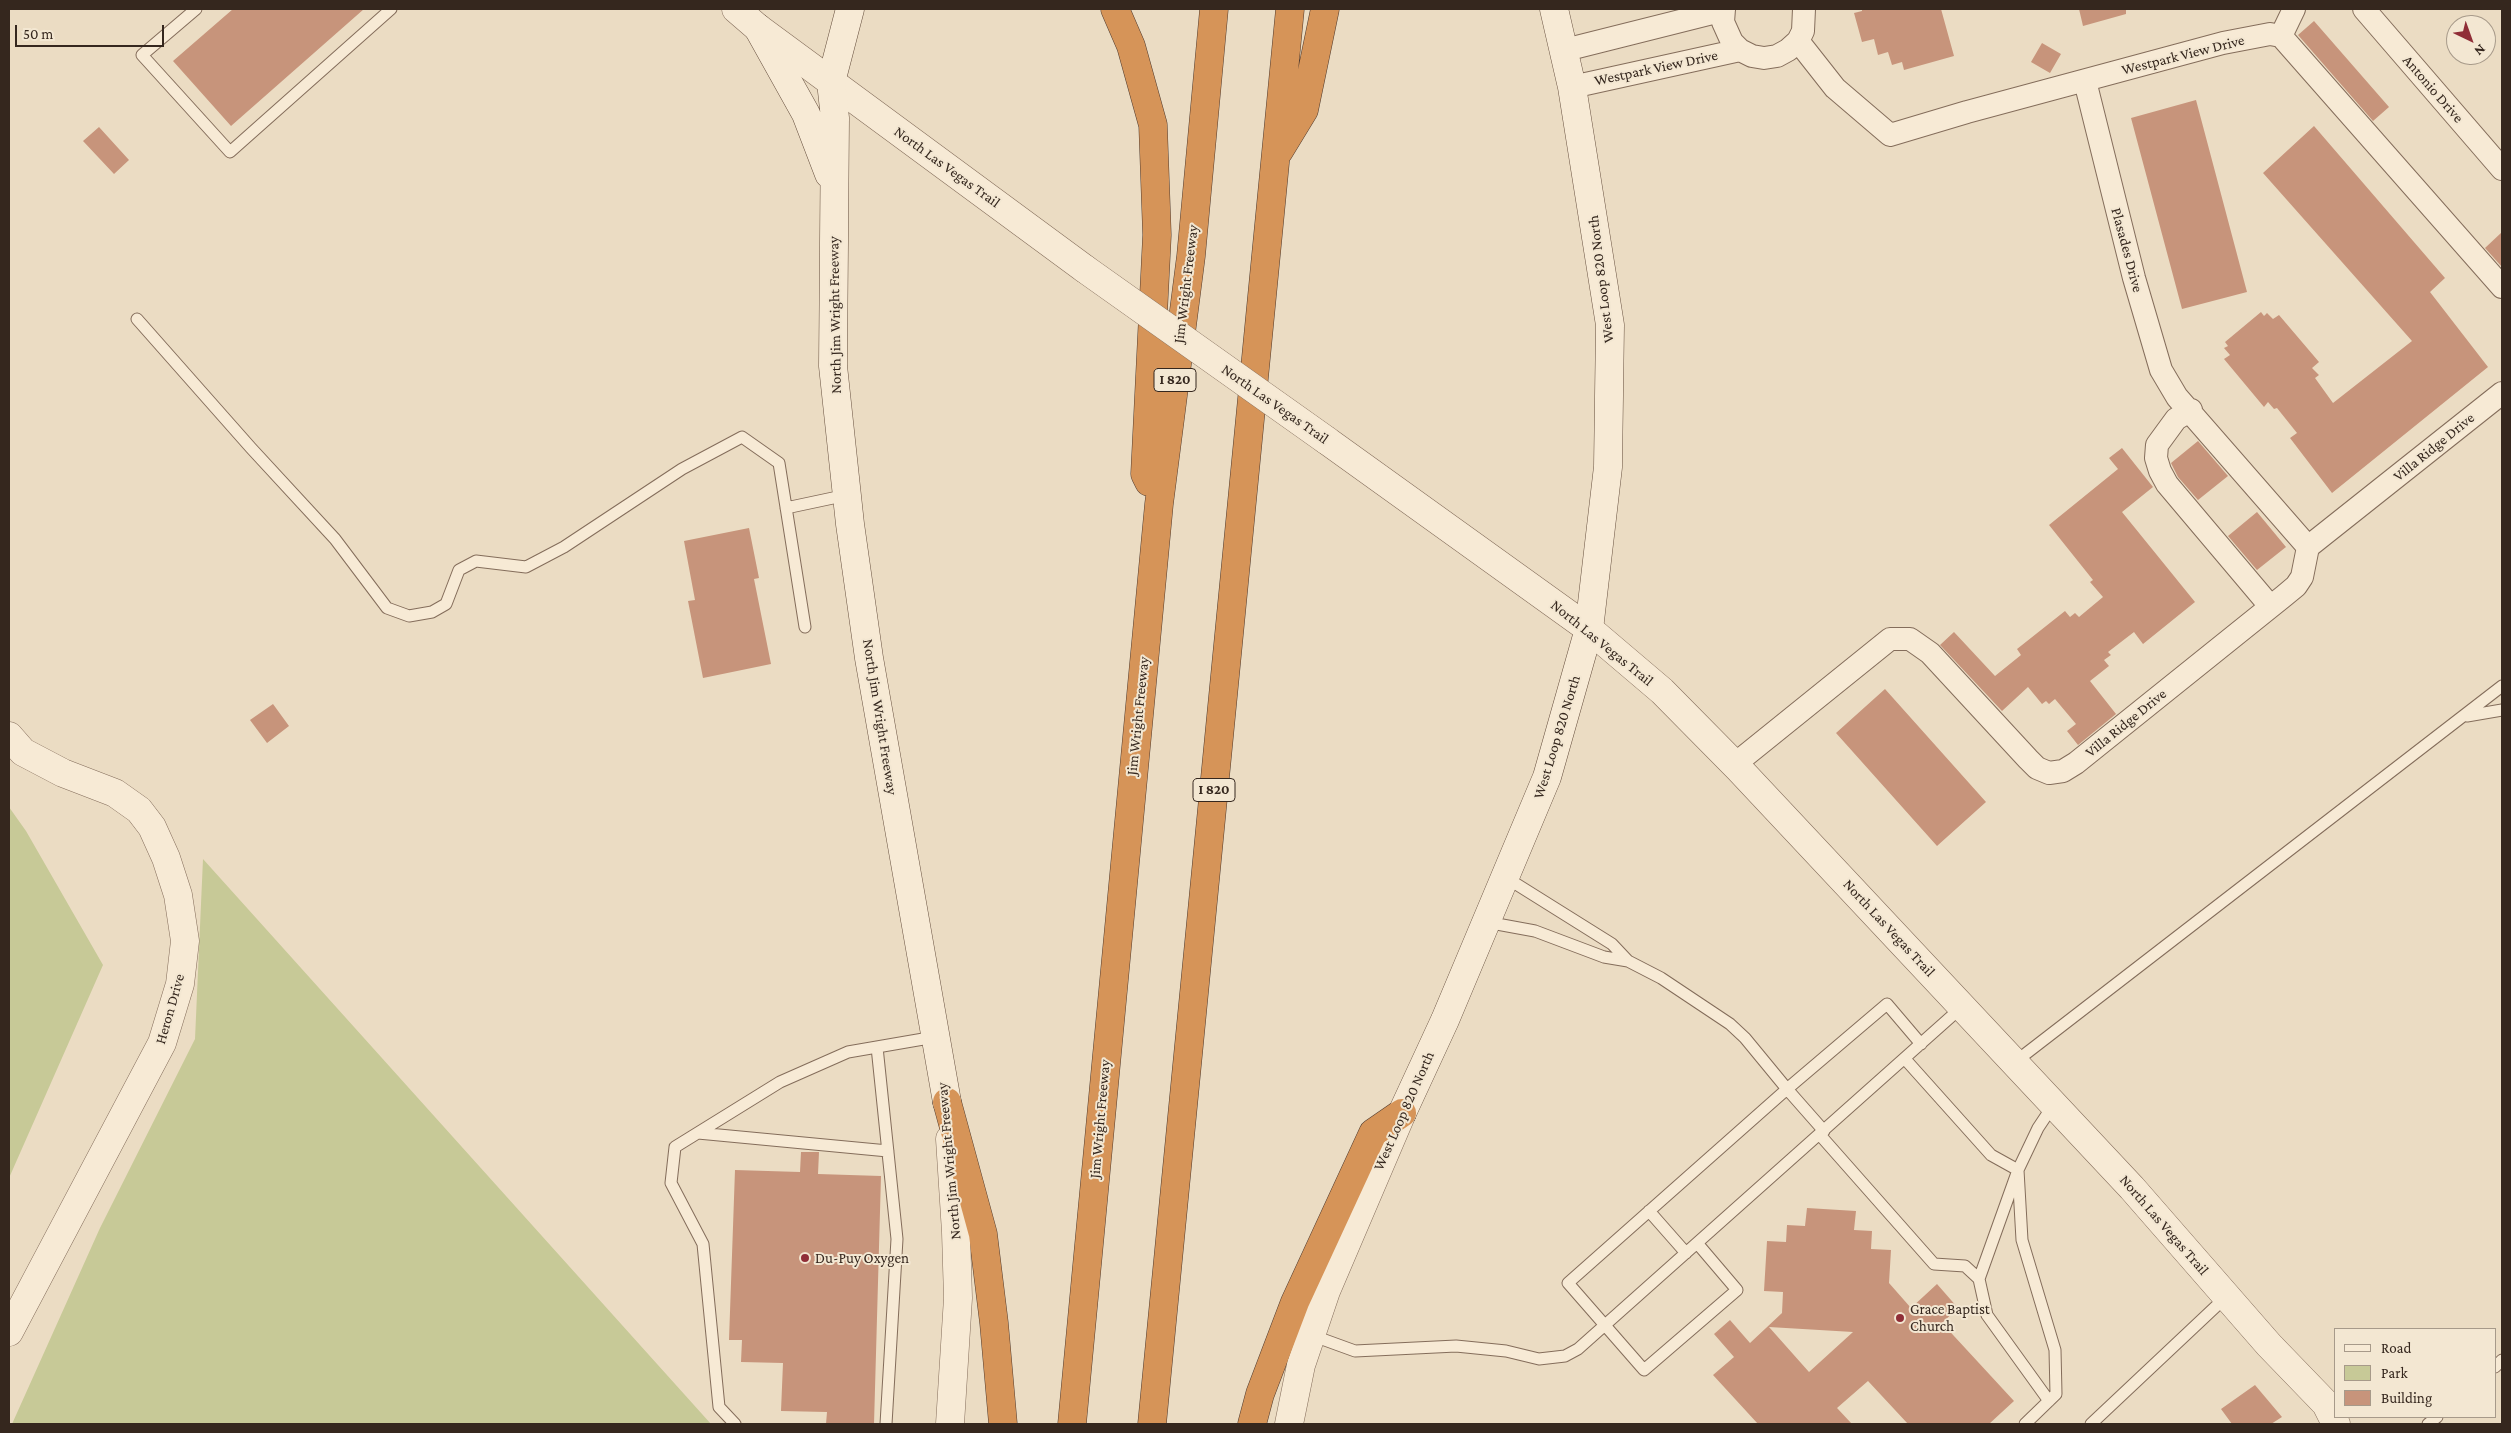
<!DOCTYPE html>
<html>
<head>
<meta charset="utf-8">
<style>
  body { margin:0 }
  #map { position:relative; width:2511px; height:1433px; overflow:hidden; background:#ebdcc3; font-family:"Crimson Pro",serif }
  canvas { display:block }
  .frame { position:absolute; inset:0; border:10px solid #35271e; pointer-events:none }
  .legend { position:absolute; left:2334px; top:1328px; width:162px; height:90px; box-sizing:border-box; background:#f3e7d2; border:1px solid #a79a8a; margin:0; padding:6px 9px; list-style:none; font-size:15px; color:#35271e }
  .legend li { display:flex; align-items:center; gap:10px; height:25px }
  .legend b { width:25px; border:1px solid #a79a8a }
  .north { position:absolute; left:2446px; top:15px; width:50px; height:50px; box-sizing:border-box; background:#f3e7d2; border:1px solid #a79a8a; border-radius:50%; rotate:138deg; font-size:14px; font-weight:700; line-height:20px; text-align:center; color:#35271e }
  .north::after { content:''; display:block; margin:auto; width:18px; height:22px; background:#902e37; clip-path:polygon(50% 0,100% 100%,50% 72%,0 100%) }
  .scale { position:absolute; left:15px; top:25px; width:149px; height:22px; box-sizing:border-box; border:2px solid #35271e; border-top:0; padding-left:6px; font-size:15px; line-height:18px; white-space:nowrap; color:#35271e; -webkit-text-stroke:4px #f3e7d2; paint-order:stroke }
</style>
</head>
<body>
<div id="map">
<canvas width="2511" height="1433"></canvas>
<div class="frame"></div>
<ul class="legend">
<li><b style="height:6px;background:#f7ead5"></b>Road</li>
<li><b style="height:14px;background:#c7c997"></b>Park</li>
<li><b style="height:14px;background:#c7947b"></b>Building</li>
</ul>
<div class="north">N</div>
<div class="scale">50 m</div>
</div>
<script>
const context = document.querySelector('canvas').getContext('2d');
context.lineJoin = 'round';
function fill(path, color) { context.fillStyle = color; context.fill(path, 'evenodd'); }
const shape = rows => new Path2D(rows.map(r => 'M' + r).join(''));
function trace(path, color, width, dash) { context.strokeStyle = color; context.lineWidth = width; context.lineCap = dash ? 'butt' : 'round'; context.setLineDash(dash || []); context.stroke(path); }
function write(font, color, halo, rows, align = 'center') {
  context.font = font + ' "Crimson Pro",serif'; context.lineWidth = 4; context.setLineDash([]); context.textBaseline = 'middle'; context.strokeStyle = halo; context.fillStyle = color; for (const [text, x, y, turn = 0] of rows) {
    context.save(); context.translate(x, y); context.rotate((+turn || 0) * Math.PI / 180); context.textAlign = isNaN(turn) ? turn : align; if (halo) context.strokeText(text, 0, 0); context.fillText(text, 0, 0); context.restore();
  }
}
fill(shape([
  [9,807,26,831,103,965,9,1178],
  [203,859,711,1424,12,1424,100,1228,195,1039]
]), '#c7c997');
fill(shape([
  [233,9,364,9,231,126,173,61],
  [1862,9,1941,9,1954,56,1904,70,1902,62,1892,65,1888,52,1878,55,1874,39,1862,42,1854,13,1862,11],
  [2079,9,2126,9,2126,14,2083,26],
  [2314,21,2389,107,2373,121,2298,35],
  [2042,43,2061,54,2050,73,2031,62],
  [2196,100,2247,292,2182,309,2131,118],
  [2314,126,2445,278,2430,292,2488,367,2332,493,2290,438,2297,433,2277,408,2274,409,2268,402,2264,407,2224,359,2230,355,2224,348,2228,346,2225,342,2261,312,2264,316,2267,313,2273,319,2279,315,2319,362,2312,368,2319,375,2315,378,2333,403,2412,341,2263,173],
  [99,127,129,160,114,174,83,141],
  [2502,232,2502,267,2485,248],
  [2198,441,2228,476,2198,500,2178,477,2171,463],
  [2122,448,2153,487,2122,512,2195,602,2143,644,2134,632,2108,652,2111,655,2104,660,2109,666,2090,681,2116,714,2078,745,2067,731,2076,724,2055,699,2049,704,2046,701,2042,704,2028,687,2002,711,1940,645,1954,632,1995,676,2021,655,2017,649,2065,611,2070,617,2075,613,2079,617,2103,597,2090,582,2093,580,2049,525,2118,469,2109,458],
  [2257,512,2286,547,2257,570,2228,536],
  [749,528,759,578,754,579,771,664,703,678,688,601,695,600,684,541],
  [1885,689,1986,802,1937,846,1836,733],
  [273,704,289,726,267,743,250,720],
  [801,1152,819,1152,818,1174,881,1176,874,1424,826,1424,827,1412,781,1411,783,1363,741,1362,742,1340,729,1340,735,1170,800,1172],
  [1807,1208,1856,1211,1854,1230,1872,1231,1871,1249,1891,1250,1889,1283,1911,1308,1937,1284,1958,1308,1942,1323,2014,1401,1989,1424,1908,1424,1868,1381,1837,1408,1852,1424,1758,1424,1713,1375,1734,1357,1714,1334,1730,1320,1750,1343,1782,1313,1783,1292,1764,1291,1767,1241,1786,1242,1787,1225,1805,1226],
  [1769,1327,1853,1332,1809,1372],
  [2255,1385,2282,1417,2271,1424,2232,1424,2221,1409]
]), '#c7947b');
const service = shape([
  [196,9,142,55,230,152,391,9],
  [137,319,251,448,335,539,387,608,409,616,432,612,446,604,459,570,476,561,526,567,564,547,682,469,742,437,779,463,805,627],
  [786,508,847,495],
  [2467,716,2502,710],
  [1505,877,1612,944,1628,961],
  [1486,922,1535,931,1604,957,1628,961,1661,978,1730,1024,1745,1038,1787,1089,1568,1283,1644,1370,1737,1290,1697,1243,1963,1006],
  [877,1047,897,1239,886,1424],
  [1905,1059,1991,1155,2018,1170,1979,1279],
  [2015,1062,2502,686],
  [1824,1131,1787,1089,1887,1004,1921,1044],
  [698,1133,888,1151],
  [1820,1135,1934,1264,1965,1266,1979,1279,1987,1315,2049,1401],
  [1649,1211,1686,1253],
  [1311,1335,1355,1351,1456,1346,1506,1351,1539,1359,1565,1356,1578,1349,1697,1243],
  [2495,1367,2502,1360],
  [735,1424,719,1407,703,1244,671,1183,675,1147,780,1082,848,1052,935,1037],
  [2025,1424,2056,1394,2055,1350,2022,1240,2018,1170,2038,1128,2054,1104],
  [2091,1424,2227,1296],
  [2428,1424,2437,1417]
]);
const minor = shape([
  [1724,9,1723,22,1732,42,1740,50,1752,56,1764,58,1777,56,1788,50,1798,41,1803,31,1804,9],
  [2364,9,2502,169],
  [2281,36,2294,9],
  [1798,41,1835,88,1890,135,1967,112,2223,43,2270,34,2281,36,2502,287],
  [1565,50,1724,10],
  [2085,81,2134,278,2161,370,2177,397,2308,547],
  [1572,87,1740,50],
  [2191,410,2176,419,2157,445,2156,458,2160,471,2167,484,2270,606],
  [1735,764,1890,639,1910,639,1930,653,2028,759,2037,768,2049,773,2063,771,2076,763,2284,596,2296,586,2302,577,2308,547,2502,393]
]);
const tertiary = shape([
  [736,9,758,28,1085,269],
  [1326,440,1589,629,1662,691,1739,769,2132,1188,2269,1345,2326,1404,2336,1424],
  [9,736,23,752,63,773,115,793,139,810,152,827,166,858,178,895,185,941,180,984,162,1043,9,1332],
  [950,1424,958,1298,956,1232,950,1139],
  [1289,1424,1301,1365,1326,1291,1402,1113]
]);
const secondary = shape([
  [850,9,831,82,835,118,833,366,850,524,869,658,947,1102],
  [758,28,806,114,829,174],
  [1402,1113,1445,1020,1547,777,1589,629,1608,467,1610,325,1572,87,1554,9]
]);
const motorway = shape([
  [1115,9,1131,46,1153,125,1157,235,1145,474,1149,482],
  [1279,151,1304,110,1325,9],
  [947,1102,983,1234,994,1323,1003,1424],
  [1072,1424,1159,504,1191,256,1214,9],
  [1152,1424,1290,9],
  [1252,1424,1260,1394,1295,1302,1373,1133,1402,1113]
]);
trace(service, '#846d5b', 13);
trace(minor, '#846d5b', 24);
trace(tertiary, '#846d5b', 29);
trace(secondary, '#664f3e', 29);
trace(motorway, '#523c2f', 29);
trace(service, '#f7ead5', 11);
trace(minor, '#f7ead5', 22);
trace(tertiary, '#f7ead5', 28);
trace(secondary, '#f7ead5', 28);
trace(motorway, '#d69458', 28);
const tertiaryBridge = shape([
  [1085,269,1326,440]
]);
trace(tertiaryBridge, '#846d5b', 29, []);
trace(tertiaryBridge, '#f7ead5', 28);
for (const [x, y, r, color] of [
  [805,1258,5,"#902e37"],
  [1900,1318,5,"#902e37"]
]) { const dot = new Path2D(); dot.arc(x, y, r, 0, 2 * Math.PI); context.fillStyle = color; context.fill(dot); trace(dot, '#f3e7d2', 2); }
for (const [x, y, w] of [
  [1175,380,42],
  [1214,790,42]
]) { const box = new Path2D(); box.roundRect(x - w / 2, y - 11.5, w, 23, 4); context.fillStyle = '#f3e7d2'; context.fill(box); trace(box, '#35271e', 1); }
write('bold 14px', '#35271e', null, [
  ["I 820",1175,380],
  ["I 820",1214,790]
]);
write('15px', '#35271e', '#f3e7d2', [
  ["Westpark View Drive",2183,55,-14],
  ["Westpark View Drive",1656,68,-12],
  ["Antonio Drive",2433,89,49],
  ["North Las Vegas Trail",947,167,36],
  ["Plasades Drive",2127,250,75],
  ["West Loop 820 North",1601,279,-97],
  ["Jim Wright Freeway",1186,284,-83],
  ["North Jim Wright Freeway",835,315,-91],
  ["North Las Vegas Trail",1275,404,35],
  ["Villa Ridge Drive",2434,447,-39],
  ["North Las Vegas Trail",1602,643,39],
  ["Jim Wright Freeway",1138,716,-84],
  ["North Jim Wright Freeway",880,717,81],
  ["Villa Ridge Drive",2126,723,-39],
  ["West Loop 820 North",1557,737,-73],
  ["North Las Vegas Trail",1889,928,47],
  ["Heron Drive",170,1009,-74],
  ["West Loop 820 North",1404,1111,-66],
  ["Jim Wright Freeway",1100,1119,-85],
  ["North Jim Wright Freeway",949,1161,-95],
  ["North Las Vegas Trail",2164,1225,49]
]);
write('15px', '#35271e', '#f3e7d2', [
  ["Du-Puy Oxygen",815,1258],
  ["Grace Baptist",1910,1309],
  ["Church",1910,1326]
], 'left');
</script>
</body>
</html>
